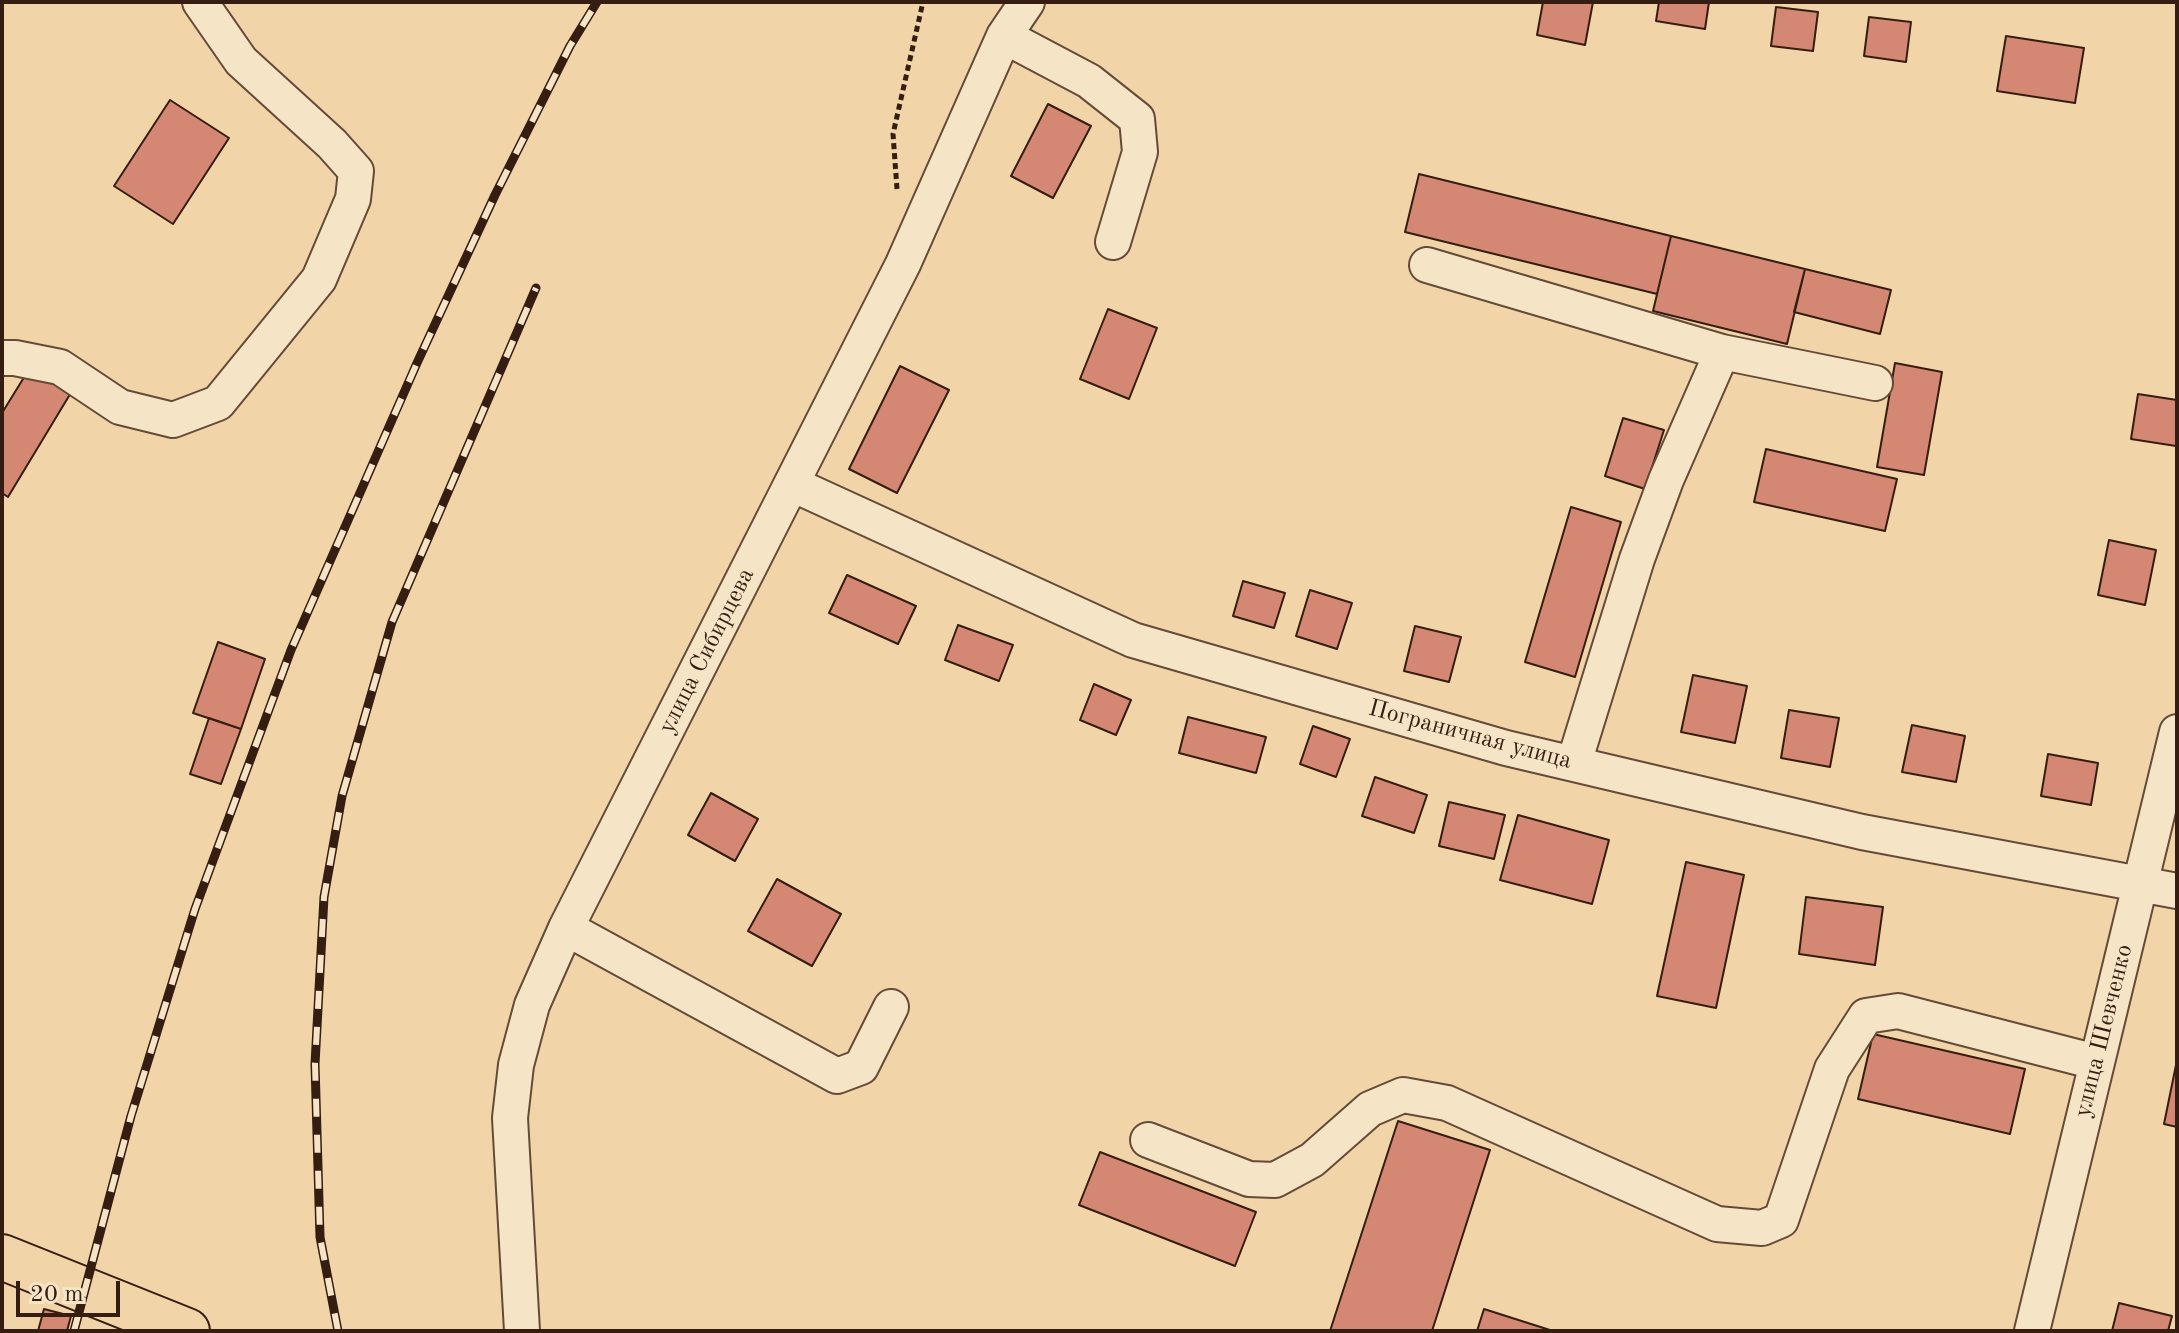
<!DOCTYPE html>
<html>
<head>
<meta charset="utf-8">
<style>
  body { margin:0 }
  #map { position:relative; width:2179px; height:1333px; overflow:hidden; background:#f1d5a8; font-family:"Old Standard TT",serif }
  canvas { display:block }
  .frame { position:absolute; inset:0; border:4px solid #351d12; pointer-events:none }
  .scale { position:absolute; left:16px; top:1281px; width:104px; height:36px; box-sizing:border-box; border:4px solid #351d12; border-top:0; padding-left:10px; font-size:24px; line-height:28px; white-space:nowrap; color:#351d12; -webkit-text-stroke:6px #f6e4c6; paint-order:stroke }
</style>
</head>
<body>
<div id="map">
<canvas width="2179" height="1333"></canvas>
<div class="frame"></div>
<div class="scale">20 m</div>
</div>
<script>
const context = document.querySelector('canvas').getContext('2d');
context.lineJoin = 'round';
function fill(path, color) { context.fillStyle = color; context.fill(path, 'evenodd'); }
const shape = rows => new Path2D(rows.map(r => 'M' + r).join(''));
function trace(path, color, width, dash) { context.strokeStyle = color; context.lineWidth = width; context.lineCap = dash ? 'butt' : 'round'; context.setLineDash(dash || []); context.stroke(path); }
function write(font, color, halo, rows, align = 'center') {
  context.font = font + ' "Old Standard TT",serif'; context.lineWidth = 6; context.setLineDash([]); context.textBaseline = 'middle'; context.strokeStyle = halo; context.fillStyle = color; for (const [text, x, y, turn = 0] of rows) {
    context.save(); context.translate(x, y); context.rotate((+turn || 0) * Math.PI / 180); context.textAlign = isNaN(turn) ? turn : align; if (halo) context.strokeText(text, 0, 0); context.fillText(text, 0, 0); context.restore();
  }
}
const building = shape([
  [1543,2,1593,2,1585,45,1537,35,1543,2],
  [1659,2,1709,2,1705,29,1656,21,1659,2],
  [1776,7,1818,12,1813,51,1771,46,1776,7],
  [1869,17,1911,22,1906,62,1864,56,1869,17],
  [2006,36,2084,48,2075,103,1997,91,2006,36],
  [170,100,229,138,173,224,114,186,170,100],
  [1048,104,1091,126,1053,198,1011,176,1048,104],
  [1419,174,1671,236,1657,294,1405,232,1419,174],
  [1671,236,1805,269,1787,344,1653,311,1671,236],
  [1805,269,1891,290,1880,334,1794,312,1805,269],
  [1108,309,1157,328,1129,399,1080,379,1108,309],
  [1895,363,1942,372,1924,475,1877,467,1895,363],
  [31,366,72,391,8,497,2,493,2,413,31,366],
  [900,366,949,390,897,493,849,469,900,366],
  [2138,394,2177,400,2176,446,2131,439,2138,394],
  [1623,418,1664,430,1645,489,1605,476,1623,418],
  [1766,449,1897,479,1885,531,1754,502,1766,449],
  [1571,507,1621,522,1575,677,1525,662,1571,507],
  [2109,540,2156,550,2145,605,2098,595,2109,540],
  [847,575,916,606,898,644,829,613,847,575],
  [1243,581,1285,593,1274,628,1233,616,1243,581],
  [1310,590,1352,603,1337,649,1296,636,1310,590],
  [958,625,1013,645,999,681,945,660,958,625],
  [1415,626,1461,637,1449,682,1404,671,1415,626],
  [218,642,265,659,241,729,193,713,218,642],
  [1693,675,1747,686,1735,743,1681,732,1693,675],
  [1094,684,1131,700,1116,735,1080,720,1094,684],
  [1789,710,1839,718,1830,767,1781,758,1789,710],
  [1188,717,1266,737,1256,773,1179,753,1188,717],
  [209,718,241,729,221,784,190,774,209,718],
  [1912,725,1965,736,1956,782,1902,772,1912,725],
  [1313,726,1350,739,1336,777,1300,764,1313,726],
  [2048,754,2098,763,2091,805,2041,796,2048,754],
  [1375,777,1427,795,1414,833,1362,816,1375,777],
  [711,793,758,819,735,861,688,835,711,793],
  [1449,802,1505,815,1494,859,1439,846,1449,802],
  [1518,815,1609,840,1592,904,1500,880,1518,815],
  [1686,862,1744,875,1716,1008,1657,996,1686,862],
  [777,879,841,914,812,966,748,931,777,879],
  [1806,897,1883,907,1875,965,1799,954,1806,897],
  [1873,1034,2025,1069,2010,1134,1858,1099,1873,1034],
  [2177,1060,2177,1127,2164,1124,2177,1060],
  [1398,1121,1490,1150,1432,1331,1330,1331,1398,1121],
  [1100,1152,1256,1212,1235,1266,1079,1205,1100,1152],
  [2119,1303,2172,1316,2168,1331,2112,1331,2119,1303],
  [44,1309,71,1316,67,1331,38,1331,44,1309],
  [1484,1309,1553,1331,1477,1331,1484,1309]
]);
fill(building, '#d48873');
trace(building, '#351d12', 2);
const minor = shape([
  [1004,36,1089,81,1137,119,1140,152,1113,242],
  [1427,265,1722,352],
  [2,358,15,358,60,367,120,407,173,420,218,403,319,279,353,199,356,171,332,144,241,61,200,2],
  [792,484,1133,640,1506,748,1862,832,2177,891],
  [1574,763,1637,559,1666,480,1722,352,1875,383],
  [566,928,837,1076,861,1067,891,1007],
  [1148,1140,1249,1179,1275,1180,1312,1160,1370,1109,1403,1095,1447,1103,1717,1224,1762,1228,1781,1220,1832,1069,1866,1016,1898,1011,2096,1062],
  [522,1331,510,1118,516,1065,532,1005,566,928,903,264,1004,36,1027,2],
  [2032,1331,2177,732]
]);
const major = shape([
  [2,1257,187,1331]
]);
trace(minor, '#644b38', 38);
trace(major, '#351d12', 48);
trace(shape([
  [897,189,893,134,923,2]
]), '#351d12', 5, [6, 4]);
trace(minor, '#f6e4c6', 34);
trace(major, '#f1d5a8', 44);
const rail = shape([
  [74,1331,131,1116,195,909,291,650,417,363,495,195,570,46,597,2],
  [338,1331,320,1237,315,1064,324,897,342,796,392,622,536,288]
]);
trace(rail, '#351d12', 9);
trace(rail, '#f6e4c6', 6, [18]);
write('24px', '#351d12', '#f6e4c6', [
  ["улица Сибирцева",707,651,-63],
  ["Пограничная улица",1470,735,15],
  ["улица Шевченко",2104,1031,-76]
]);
</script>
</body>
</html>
